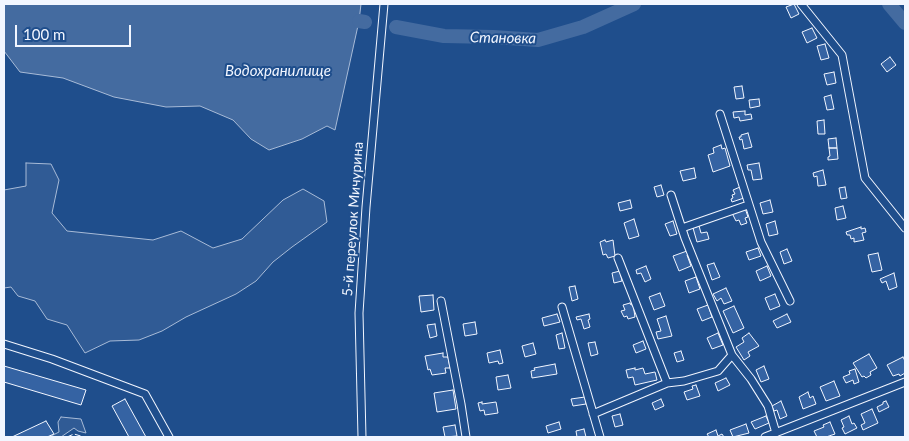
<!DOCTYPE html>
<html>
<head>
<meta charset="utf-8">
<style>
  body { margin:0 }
  #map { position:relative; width:909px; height:441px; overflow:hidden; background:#1f4e8c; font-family:Lato,sans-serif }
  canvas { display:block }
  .frame { position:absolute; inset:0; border:5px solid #f2f6ff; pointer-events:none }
  .scale { position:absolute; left:15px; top:25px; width:116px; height:22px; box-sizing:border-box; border:2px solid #f2f6ff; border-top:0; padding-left:6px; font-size:15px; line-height:18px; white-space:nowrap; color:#f2f6ff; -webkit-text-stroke:4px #1f4e8c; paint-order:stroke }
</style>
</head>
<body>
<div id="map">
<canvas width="909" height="441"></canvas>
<div class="frame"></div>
<div class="scale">100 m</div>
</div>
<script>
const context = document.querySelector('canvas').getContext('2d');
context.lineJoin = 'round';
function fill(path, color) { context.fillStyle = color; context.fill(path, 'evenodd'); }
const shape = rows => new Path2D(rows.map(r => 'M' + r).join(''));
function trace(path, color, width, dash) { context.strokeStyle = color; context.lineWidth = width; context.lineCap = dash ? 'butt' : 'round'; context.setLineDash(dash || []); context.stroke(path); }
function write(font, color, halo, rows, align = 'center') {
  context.font = font + ' Lato,sans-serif'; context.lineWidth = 4; context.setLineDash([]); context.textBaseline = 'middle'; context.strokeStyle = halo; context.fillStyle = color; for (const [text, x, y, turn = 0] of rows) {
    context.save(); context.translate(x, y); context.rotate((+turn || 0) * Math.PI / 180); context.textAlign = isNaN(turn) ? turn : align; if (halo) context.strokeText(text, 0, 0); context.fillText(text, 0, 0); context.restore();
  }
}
const built = shape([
  [26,163,51,164,59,180,52,213,67,231,153,240,181,231,213,248,242,239,283,200,303,189,324,201,327,222,292,247,273,262,256,281,236,294,186,317,162,331,139,340,110,341,85,353,67,325,47,319,35,301,18,296,11,287,4,288,4,190,26,186,26,163],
  [61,417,81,419,86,433,78,431,74,428,61,437,49,437,59,432,58,422,61,417]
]);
fill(built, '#305b95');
trace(built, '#a8bbd7', 1);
const water = shape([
  [4,4,361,4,359,21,335,130,327,126,302,139,269,150,251,139,233,120,200,106,166,107,114,97,63,78,20,72,4,51,4,4]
]);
fill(water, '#446ba0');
trace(water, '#a8bbd7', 1);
trace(shape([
  [889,4,905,23],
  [359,21,365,22],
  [396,27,444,36,493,37,538,40,583,27,634,4]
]), '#446ba0', 14);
const building = shape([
  [794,4,799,14,791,18,786,7,794,4],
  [812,28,817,38,807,43,802,32,812,28],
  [825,44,829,58,821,60,817,46,825,44],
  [890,57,896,65,887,72,881,64,890,57],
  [834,72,836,83,827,85,824,74,834,72],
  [742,86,744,98,736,99,734,87,742,86],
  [831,95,834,109,827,110,824,97,831,95],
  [759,99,760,106,750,108,749,100,759,99],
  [745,111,745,115,751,114,752,119,740,121,739,117,734,118,733,112,745,111],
  [824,120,825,134,818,134,817,121,824,120],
  [748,133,752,147,744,149,742,139,740,140,739,137,741,137,741,135,748,133],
  [836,138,837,148,829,148,828,139,836,138],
  [721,145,722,149,725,148,730,166,713,172,708,155,714,153,713,148,721,145],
  [829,148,837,148,838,159,828,160,828,157,830,156,829,148],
  [759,163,762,179,753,180,751,170,748,170,747,165,759,163],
  [694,168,696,178,683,181,680,171,694,168],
  [823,170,826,185,818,186,817,176,814,177,813,173,823,170],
  [661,185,664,195,657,197,654,187,661,185],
  [740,187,744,198,732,202,731,199,733,198,732,195,735,194,733,190,740,187],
  [845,187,847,198,841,199,839,188,845,187],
  [630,200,632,208,620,211,618,203,630,200],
  [770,200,773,212,763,214,760,203,770,200],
  [843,206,846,218,837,220,835,208,843,206],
  [745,208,748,217,745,218,747,223,741,225,739,220,736,221,732,213,745,208],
  [634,219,639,236,629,239,624,223,634,219],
  [673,221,677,234,670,236,665,224,673,221],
  [775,221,778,234,769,236,766,224,775,221],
  [699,226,701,233,707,232,709,239,697,242,693,228,699,226],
  [861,227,861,229,865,228,866,232,862,233,864,240,854,242,854,238,851,239,850,235,847,235,846,232,861,227],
  [605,240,606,242,613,240,615,256,608,258,606,254,603,255,600,242,605,240],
  [758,248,761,256,749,260,746,252,758,248],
  [787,249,792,261,784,264,780,252,787,249],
  [687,251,689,255,687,255,691,266,679,271,673,256,687,251],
  [878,253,882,270,872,272,868,255,878,253],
  [714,263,720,277,712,280,707,265,714,263],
  [646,266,651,279,645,282,641,273,637,274,636,270,646,266],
  [767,266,771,276,760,281,756,271,767,266],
  [620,271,622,281,614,283,612,273,620,271],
  [894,273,897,287,889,290,886,281,882,283,880,279,894,273],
  [696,277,700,289,689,293,685,281,696,277],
  [575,286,578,299,572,301,569,287,575,286],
  [726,288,732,301,724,304,721,298,717,301,713,294,726,288],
  [660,293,665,306,654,310,649,297,660,293],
  [775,294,780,306,770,310,765,298,775,294],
  [433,295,434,310,421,312,419,296,433,295],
  [630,303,631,305,633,304,635,317,628,319,627,316,624,317,621,311,625,310,623,305,630,303],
  [708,305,712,317,702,321,697,309,708,305],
  [734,306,744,328,733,333,723,311,734,306],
  [557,314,560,322,544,326,542,318,557,314],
  [589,314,590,319,588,320,590,327,584,329,581,319,577,320,576,317,589,314],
  [787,314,791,322,777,328,773,321,787,314],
  [666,316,672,336,658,339,656,332,661,331,657,319,666,316],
  [475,322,477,334,465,336,463,324,475,322],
  [435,324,437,336,430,338,427,325,435,324],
  [562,333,565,348,559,349,556,335,562,333],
  [718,333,723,345,712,349,707,338,718,333],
  [749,333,759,346,748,352,750,356,744,360,736,347,744,342,742,338,749,333],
  [643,341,646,349,636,353,633,345,643,341],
  [595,342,598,354,591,356,588,343,595,342],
  [533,343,536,354,525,357,522,346,533,343],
  [500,350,503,363,499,364,498,361,489,363,487,353,500,350],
  [681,351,684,360,677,362,674,353,681,351],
  [443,353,443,357,448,357,450,368,445,368,446,373,432,375,430,369,428,370,425,356,443,353],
  [869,354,877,368,870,372,871,375,866,378,864,376,862,377,853,363,869,354],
  [903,357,905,361,905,373,900,376,899,374,893,376,887,365,903,357],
  [555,364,557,374,532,378,531,371,535,370,534,368,555,364],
  [4,366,86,390,81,405,4,382,4,366],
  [764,366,769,379,761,382,756,370,764,366],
  [635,368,635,370,643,368,645,374,655,372,657,380,635,385,633,377,628,378,626,370,635,368],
  [855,369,859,382,854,384,853,380,846,383,843,377,850,374,849,371,855,369],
  [508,375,511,388,498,390,496,377,508,375],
  [726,378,730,385,718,391,715,383,726,378],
  [834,381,840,396,826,401,820,387,834,381],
  [696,385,700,396,687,400,684,392,693,389,692,386,696,385],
  [453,390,456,409,437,412,434,393,453,390],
  [808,392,810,398,813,396,816,404,803,409,799,397,808,392],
  [585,397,586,404,573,406,571,399,585,397],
  [125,399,146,437,129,437,112,406,125,399],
  [661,399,664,406,655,410,652,403,661,399],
  [781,401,787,416,780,419,777,410,774,411,772,406,781,401],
  [886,401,889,407,879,412,877,407,883,404,883,402,886,401],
  [482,402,482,404,496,402,498,413,485,415,484,410,480,411,478,403,482,402],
  [872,409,878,423,863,430,861,425,865,423,861,414,872,409],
  [620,414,623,425,615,427,612,416,620,414],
  [766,416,769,423,755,429,751,422,766,416],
  [849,416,852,424,854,423,857,428,845,434,842,428,844,427,841,420,849,416],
  [46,421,54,434,47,437,12,437,46,421],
  [559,422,561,429,548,433,546,426,559,422],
  [830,422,835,434,826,437,817,437,814,431,824,427,823,425,830,422],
  [746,424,749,433,733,437,730,430,746,424],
  [455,425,457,436,445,437,443,427,455,425],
  [584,429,586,437,577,437,576,431,584,429],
  [716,430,718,436,722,434,724,437,709,437,707,434,716,430]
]);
fill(building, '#3563a3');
trace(building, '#f2f6ff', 1);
const minor = shape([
  [801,4,842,55,865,178,905,228],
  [720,114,761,242,790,301],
  [671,195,685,238,732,355,751,379,768,406,776,433],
  [682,228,748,205],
  [618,258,667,383],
  [441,301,461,404,466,437],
  [562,307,600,437],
  [4,344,52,359,145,394,169,437],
  [593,414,667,383,684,381,718,371,732,355],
  [362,437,359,313,366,207,384,4],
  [765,437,905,382]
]);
trace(minor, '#f2f6ff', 9);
trace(minor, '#1f4e8c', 7);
trace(shape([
  [67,437,74,434,84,437]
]), '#f2f6ff', 1, [6, 2.5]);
write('14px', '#f2f6ff', '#1f4e8c', [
  ["5-й переулок Мичурина",353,219,-86]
]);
write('italic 15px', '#f2f6ff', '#1f4e8c', [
  ["Становка",503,38,1],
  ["Водохранилище",278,71]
]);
</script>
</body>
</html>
